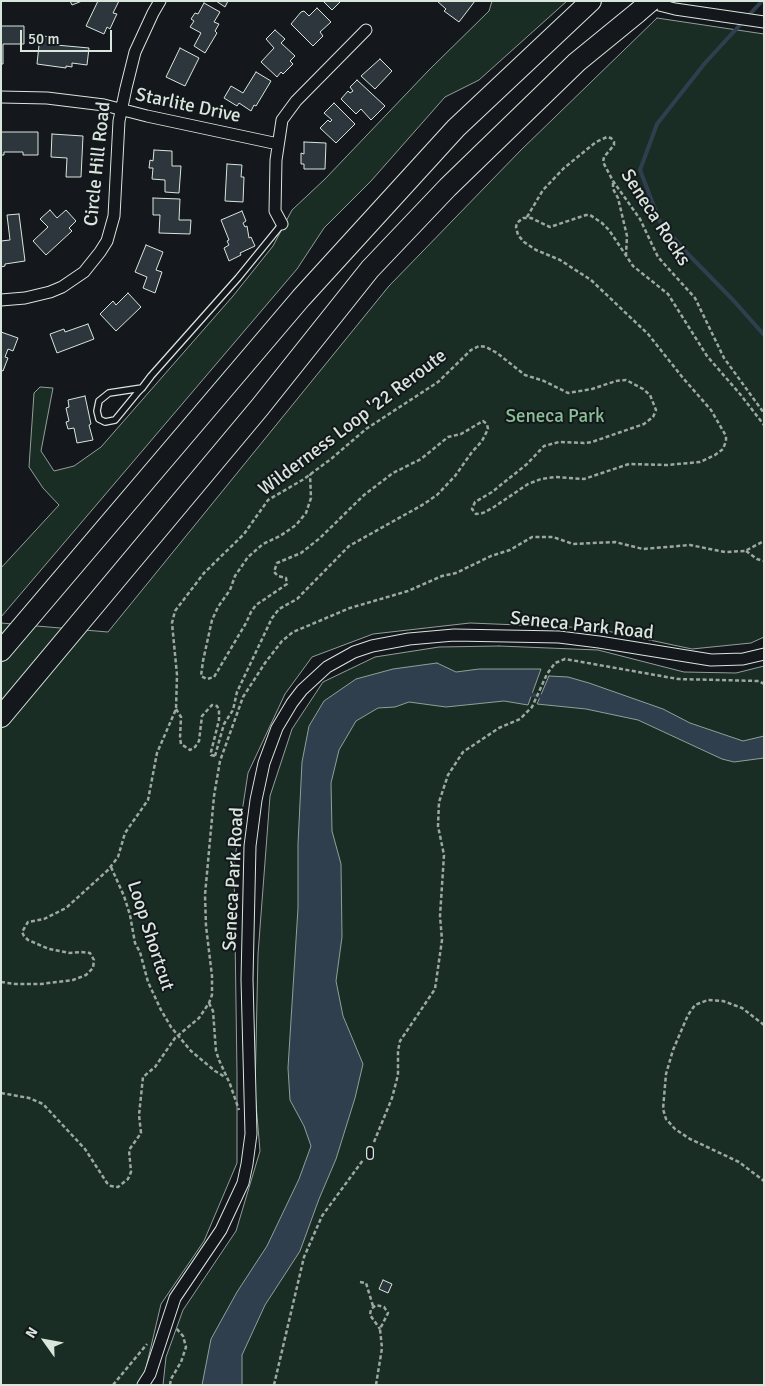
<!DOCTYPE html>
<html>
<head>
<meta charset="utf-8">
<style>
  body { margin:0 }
  #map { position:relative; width:765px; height:1386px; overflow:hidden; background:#14181c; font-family:Signika,sans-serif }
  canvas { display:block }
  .frame { position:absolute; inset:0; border:2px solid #d8e6dc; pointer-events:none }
  .north { position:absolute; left:20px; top:1316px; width:50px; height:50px; -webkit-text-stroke:4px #14181c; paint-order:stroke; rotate:302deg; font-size:14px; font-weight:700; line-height:20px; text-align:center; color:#d8e6dc }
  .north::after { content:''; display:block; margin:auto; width:18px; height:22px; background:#d8e6dc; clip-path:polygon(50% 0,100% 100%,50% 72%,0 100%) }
  .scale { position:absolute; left:20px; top:30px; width:92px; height:22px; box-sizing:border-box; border:2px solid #d8e6dc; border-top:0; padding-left:6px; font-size:15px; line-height:18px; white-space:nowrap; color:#d8e6dc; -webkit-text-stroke:4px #14181c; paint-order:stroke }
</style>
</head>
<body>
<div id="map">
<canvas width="765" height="1386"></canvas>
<div class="frame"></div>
<div class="north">N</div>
<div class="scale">50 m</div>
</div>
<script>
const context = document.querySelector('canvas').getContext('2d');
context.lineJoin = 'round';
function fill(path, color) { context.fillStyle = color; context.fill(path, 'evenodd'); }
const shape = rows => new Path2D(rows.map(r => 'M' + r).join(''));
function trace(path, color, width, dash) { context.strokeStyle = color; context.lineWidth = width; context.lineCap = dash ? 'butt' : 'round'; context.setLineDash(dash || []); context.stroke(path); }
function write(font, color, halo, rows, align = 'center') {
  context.font = font + ' Signika,sans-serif'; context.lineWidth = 4; context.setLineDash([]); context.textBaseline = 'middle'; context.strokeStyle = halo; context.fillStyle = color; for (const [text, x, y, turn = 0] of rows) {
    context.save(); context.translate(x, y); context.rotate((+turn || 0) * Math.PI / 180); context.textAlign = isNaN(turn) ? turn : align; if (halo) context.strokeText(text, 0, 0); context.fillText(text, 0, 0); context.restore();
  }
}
const green = shape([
  [492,1,567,1,479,80,445,97,371,181,324,228,297,269,1,617,1,568,59,505,43,488,29,467,34,393,40,387,53,388,41,451,54,471,74,466,101,447,233,296,273,246,292,210,325,179,429,70,489,11,492,1],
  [657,18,764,34,764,637,751,643,692,649,593,628,470,623,373,634,312,657,285,694,248,773,234,864,237,1073,237,1163,204,1241,161,1304,142,1385,1,1385,1,623,108,632,389,286,521,150,657,18],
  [499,646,598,650,684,672,736,673,764,666,764,1385,163,1385,166,1357,183,1310,236,1231,260,1151,255,1092,258,954,270,796,292,729,323,682,375,657,439,647,499,646]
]);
fill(green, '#1a2d24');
trace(green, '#939e99', 1);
const water = shape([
  [437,663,456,672,479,669,541,669,528,705,504,701,446,707,409,702,395,707,378,708,356,721,339,750,331,783,332,831,341,864,342,937,336,981,343,1016,363,1064,355,1098,336,1159,319,1199,300,1251,265,1305,242,1355,242,1385,202,1385,211,1339,237,1292,267,1246,299,1179,311,1146,304,1126,290,1100,288,1068,298,908,298,844,302,762,309,726,324,701,356,679,393,669,437,663],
  [549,676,568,677,589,683,663,709,690,723,743,741,764,736,764,758,734,762,722,759,638,720,586,709,537,704,549,676]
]);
fill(water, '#2f3f4d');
trace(water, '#939e99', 1);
trace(shape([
  [762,1,705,63,657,124,640,170,660,222,688,254,734,301,764,335],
  [528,694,544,697]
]), '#2f3f4d', 4);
const building = shape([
  [70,1,82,1,72,5,70,1],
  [98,1,119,1,113,13,117,14,115,18,110,29,107,27,104,34,86,26,98,1],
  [216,1,228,1,225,7,216,1],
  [323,1,341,1,332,10,323,1],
  [437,1,475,1,459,22,444,11,446,9,437,1],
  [204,3,220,12,214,22,219,24,215,31,217,33,205,53,194,46,201,33,190,27,194,21,191,19,195,13,198,14,204,3],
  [317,8,331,22,320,32,323,36,313,46,291,24,301,12,304,11,309,16,317,8],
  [1,26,24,26,24,44,3,44,3,64,1,64,1,26],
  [275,30,285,39,281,43,295,56,290,61,293,64,283,74,281,72,277,77,261,62,274,48,266,39,275,30],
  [40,36,57,37,56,45,89,48,87,65,72,63,72,67,66,66,66,68,37,64,40,36],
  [180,48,199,58,185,86,166,77,180,48],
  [380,59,392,71,375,89,361,76,380,59],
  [256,72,271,81,256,106,254,105,251,111,239,103,237,106,224,98,231,86,243,93,256,72],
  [357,80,385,106,371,120,361,109,356,114,341,99,348,91,350,93,353,91,350,87,357,80],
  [334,103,355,124,336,143,320,128,328,120,330,122,332,120,324,113,334,103],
  [1,132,38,132,38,155,23,155,23,152,4,152,4,155,1,155,1,132],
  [52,134,83,136,81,177,66,177,67,158,51,157,52,134],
  [304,142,326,143,325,169,304,169,304,164,301,164,301,153,304,154,304,142],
  [154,150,172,151,172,166,181,166,179,193,165,192,165,180,152,179,153,168,149,168,150,160,153,161,154,150],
  [227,164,242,165,241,177,244,177,243,202,225,201,227,164],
  [153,198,180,199,179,220,191,220,190,234,159,233,160,215,153,215,153,198],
  [50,210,57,218,66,210,76,221,69,228,72,231,46,255,33,241,48,227,40,219,50,210],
  [242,211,246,221,243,223,245,227,247,226,249,238,251,237,255,246,240,253,241,255,229,261,224,248,229,245,227,241,229,240,221,220,242,211],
  [19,214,25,261,5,264,5,266,1,267,1,241,10,240,7,215,19,214],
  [146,245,163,252,156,270,162,272,155,293,143,288,147,277,135,272,146,245],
  [128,293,141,307,116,331,100,314,113,301,116,305,128,293],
  [88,324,94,339,57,353,50,334,64,329,65,332,88,324],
  [1,332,18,338,13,351,8,349,5,357,8,358,3,371,1,370,1,332],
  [85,396,91,424,89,425,93,440,77,443,74,428,68,429,66,422,69,421,66,408,69,407,68,400,85,396],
  [383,1280,392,1284,388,1293,379,1289,383,1280]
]);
fill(building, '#2c363c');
trace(building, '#d8e6dc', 1);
const service = shape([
  [142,388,109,393,99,401,97,411,99,419,105,422,115,420,138,392,142,388,151,376,238,278,282,224],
  [370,1150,370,1156]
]);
const minor = shape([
  [647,2,675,9,764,22],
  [1,97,47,98,104,105,147,116,278,144],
  [282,224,275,211,276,160,282,120,296,101,366,30],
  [1,300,25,298,50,292,62,287,84,272,100,252,107,241,114,216,119,121,126,88,135,52,153,13,160,1],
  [143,1385,150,1374,175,1298,221,1230,243,1183,247,1164,251,1134,247,979,250,846,256,800,264,763,277,728,292,703,302,690,327,667,354,652,372,646,409,639,454,635,559,637,599,642,711,660,743,659,764,654]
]);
const motorway = shape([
  [1,651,301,298,456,128,591,1],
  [1,717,260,407,370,269,448,187,577,62,637,13]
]);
trace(service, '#d8e6dc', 8);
trace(minor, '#d8e6dc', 13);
trace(motorway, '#d8e6dc', 22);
trace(shape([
  [613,183,613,189,618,198,627,236,626,255],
  [527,217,543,190,564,168,596,142,607,137,611,138,614,142,614,145,604,157,603,162,613,181,640,219,658,257,695,298,724,358,764,413],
  [746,551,757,559,764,561],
  [176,709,181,717,180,738,181,744,190,750,195,747,199,741,202,716,212,705,217,706,219,710,219,720,211,752,211,755,215,756],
  [215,756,224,724,233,710,237,692,272,618,279,609,297,599,349,546,424,504,437,495,455,476,472,452,482,441,488,429,487,424,483,421,461,434,448,437,421,459,393,473,364,495,320,538,301,553,277,563,274,572,278,576,286,578,287,584,256,605,251,612,246,623,214,677,207,679,201,676,203,661,212,620,218,607,230,590,235,576,248,557,263,544,280,536,296,525,306,513,311,498,310,474],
  [111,867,124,896,130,915,135,943,140,952,148,982,161,1010,171,1027,191,1051,215,1071,225,1077],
  [1,982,15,984,41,984,73,980,86,975,93,968,94,960,90,953,81,952,70,953,49,949,28,940,24,936,22,932,28,922,44,919,66,908,108,870,118,857,125,833,148,800,157,753,176,709,177,675,172,623,175,611,204,573,244,534,268,500,304,479,331,459,366,429,438,382,471,350,479,346,486,347,497,353,525,375,544,381,568,393,592,389,616,381,626,380,630,382,643,389,650,395,656,410,653,417,644,424,592,442,584,443,559,442,544,446,527,464,492,492,475,502,472,509,476,514,483,513,494,507,528,484,541,479,555,477,584,479,629,464,667,465,700,462,715,455,723,449,726,441,726,436,711,410,683,378,648,334,591,280,560,260,536,250,524,242,518,235,516,227,517,223,523,218,531,218,550,227,586,215,590,215,602,223,609,230,633,266,668,294,707,356,740,394,764,425],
  [209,1003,213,1011,216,1051,219,1060,230,1084,239,1110],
  [764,1025,742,1008,723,1001,708,1000,695,1005,688,1015,673,1050,666,1074,663,1109,666,1119,675,1129,690,1139,739,1162,764,1181],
  [1,1093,29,1098,43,1104,85,1149,107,1183,111,1186,118,1187,128,1179,131,1172,129,1150,141,1133,139,1115,143,1077,155,1067,175,1038,199,1018,209,1003,212,995,212,976,206,926,205,895,214,796,220,761,243,697,265,663,282,641,293,632,350,608,408,591,442,576,456,573,491,556,510,550,532,537,553,537,573,544,615,542,643,549,690,545,725,552,745,551,764,541],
  [374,1142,392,1098,398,1075,398,1051,400,1041,435,989,442,940,440,916,444,855,438,826,439,802,448,775,463,752,499,728,520,719,532,707,547,674,555,663,565,659,678,679,759,681,764,684],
  [360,1282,366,1283,373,1306],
  [113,1385,147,1344],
  [170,1385,171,1379,181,1362,186,1347,183,1336,176,1328],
  [274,1385,304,1257,322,1216,363,1160],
  [376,1385,382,1348,380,1329,388,1313,384,1307,376,1305,371,1309,370,1315,380,1329]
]), '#9da8a2', 2.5, [4, 2.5]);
trace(service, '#14181c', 5.5);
trace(minor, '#14181c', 11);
trace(motorway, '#14181c', 20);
const motorwayBridge = shape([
  [637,13,651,1]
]);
trace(motorwayBridge, '#d8e6dc', 22, []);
trace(motorwayBridge, '#14181c', 20);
write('19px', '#d8e6dc', '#14181c', [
  ["Starlite Drive",188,106,12],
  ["Circle Hill Road",98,164,-84],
  ["Seneca Rocks",655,218,57],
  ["Wilderness Loop '22 Reroute",353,423,-37],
  ["Seneca Park Road",582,626,6],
  ["Seneca Park Road",234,879,-87],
  ["Loop Shortcut",150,936,72]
]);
write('19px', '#8ac095', '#14181c', [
  ["Seneca Park",555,417]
]);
</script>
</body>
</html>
